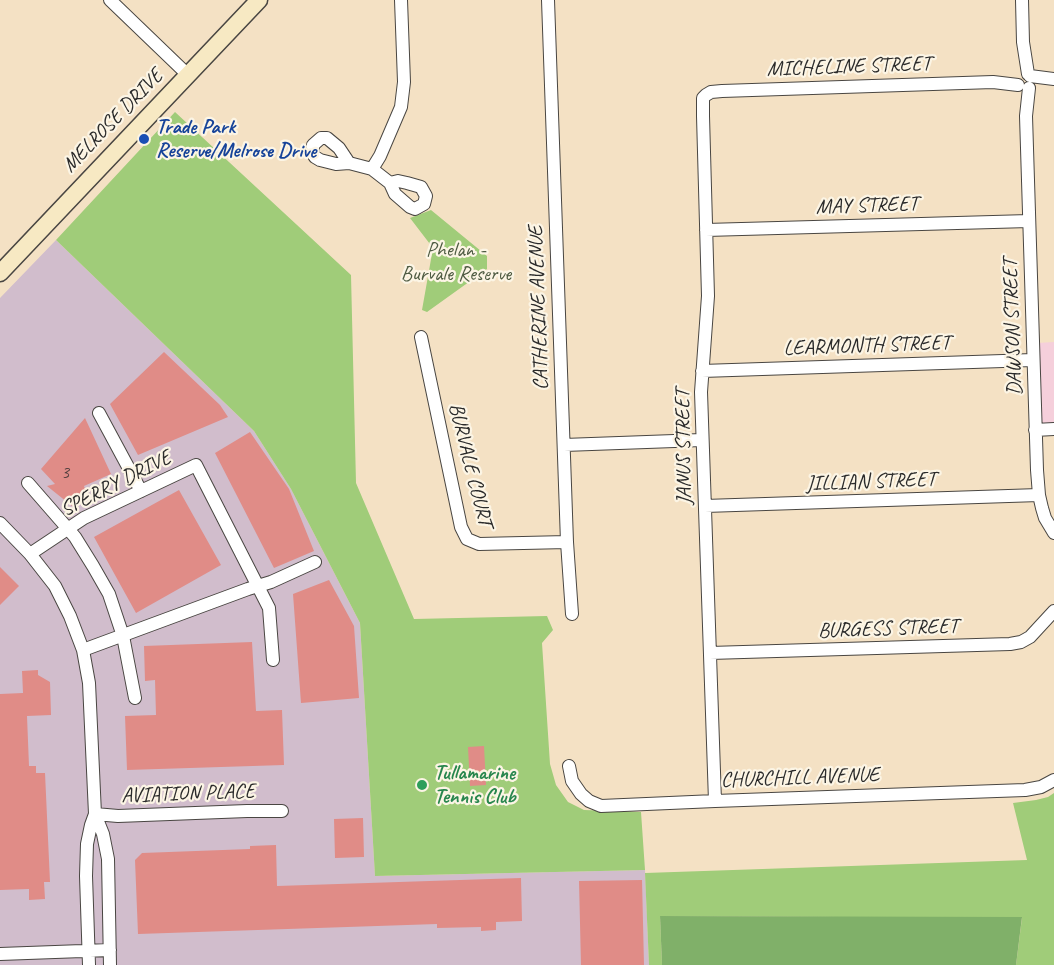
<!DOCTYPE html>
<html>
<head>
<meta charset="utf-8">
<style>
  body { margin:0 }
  canvas { display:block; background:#f4e1c4 }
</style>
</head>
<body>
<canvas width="1054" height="965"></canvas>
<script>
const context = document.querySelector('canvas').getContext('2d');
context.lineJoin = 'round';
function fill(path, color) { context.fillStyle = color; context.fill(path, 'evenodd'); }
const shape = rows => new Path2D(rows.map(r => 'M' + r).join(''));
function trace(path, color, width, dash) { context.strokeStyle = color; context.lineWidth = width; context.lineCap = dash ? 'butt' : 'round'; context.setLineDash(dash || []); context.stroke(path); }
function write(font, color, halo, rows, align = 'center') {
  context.font = font + ' Caveat,sans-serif'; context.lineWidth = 4.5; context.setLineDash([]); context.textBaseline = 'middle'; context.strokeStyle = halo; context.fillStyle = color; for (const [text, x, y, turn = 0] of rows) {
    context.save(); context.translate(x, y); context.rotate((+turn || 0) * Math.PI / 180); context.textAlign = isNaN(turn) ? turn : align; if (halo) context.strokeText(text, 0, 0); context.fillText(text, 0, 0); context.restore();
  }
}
fill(shape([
  [1054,342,1054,423,1041,423,1037,343]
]), '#f5cfdb');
fill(shape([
  [56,240,254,431,291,489,360,623,375,876,645,870,649,965,0,965,0,298]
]), '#d1bdcc');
fill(shape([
  [175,112,351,275,356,483,414,619,547,616,553,630,542,643,550,764,556,785,568,802,584,810,641,812,645,870,375,876,360,623,291,489,254,431,56,240],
  [431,210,487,256,487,269,427,312,422,310,433,248,410,218],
  [1054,793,1054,965,1016,965,1022,918,660,916,662,965,649,965,645,873,1027,860,1013,803,1036,800,1048,797]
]), '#a0cc79');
fill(shape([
  [660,916,1022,917,1016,965,662,965]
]), '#80b069');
fill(shape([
  [164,352,220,405,228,417,138,455,110,404],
  [85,418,111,474,84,486,88,497,72,506,47,486,55,484,41,469],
  [250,432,289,489,314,551,274,568,215,453],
  [179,490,221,565,136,613,94,537],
  [0,567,19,586,0,605],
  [329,580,354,626,359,698,301,703,293,594],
  [252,642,256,711,282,710,284,765,127,770,125,716,156,715,155,680,145,681,144,646],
  [38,670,38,675,50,682,51,715,27,716,29,766,36,766,36,773,45,773,50,882,44,882,45,899,29,900,29,889,0,890,0,694,23,693,22,671],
  [484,746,486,785,470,786,468,747],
  [363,818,364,857,335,858,334,819],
  [276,845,277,886,521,878,522,921,496,922,496,930,481,931,481,927,437,928,437,924,138,934,135,860,142,853,250,849,250,846],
  [642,880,644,965,581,965,579,881]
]), '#e08c87');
const street = shape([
  [110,0,188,75],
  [548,0,567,542,572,614],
  [1022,0,1023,42,1028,74],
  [1030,76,1054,79],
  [1029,88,1026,116,1037,470,1039,495,1042,508,1045,518,1054,533],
  [349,163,339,148,327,138,321,138,313,145,313,154,315,157,320,160,336,164,349,163,372,169,390,183,395,194,410,207,415,209,424,204,426,196,421,187,407,183,398,181,390,183],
  [372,169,380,156,401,107,404,82,401,0],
  [706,230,1029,221],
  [421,337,461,527,467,539,479,544,567,542],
  [702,371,1033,360],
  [99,413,141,491],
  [1035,430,1054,429],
  [564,445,702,440],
  [28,483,75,537,93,566,109,594,123,636,135,698],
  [705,506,1039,495],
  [0,523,30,554,55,586,70,616,83,650,89,683,95,814,103,834,108,859,110,965],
  [30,554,84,518,196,465,269,608,273,660],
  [83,650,248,589,271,582,315,562],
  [710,653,1010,644,1021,642,1030,637,1054,611],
  [569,766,572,781,581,794,589,801,601,806,715,801,1025,790,1041,787,1054,780],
  [715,801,701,392,708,296,703,116,703,98,706,95,711,92,722,91,993,82,1018,85],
  [95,814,118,816,247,811,282,811],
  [0,954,110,950],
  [89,965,86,876,87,844,91,825,95,814]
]);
const secondary = shape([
  [0,273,259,0]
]);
trace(street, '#494642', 14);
trace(secondary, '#494642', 19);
trace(street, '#fff', 12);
trace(secondary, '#f7e9c3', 16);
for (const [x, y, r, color] of [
  [144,139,6,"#1a4fb4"],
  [422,785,6,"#2e9e5b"]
]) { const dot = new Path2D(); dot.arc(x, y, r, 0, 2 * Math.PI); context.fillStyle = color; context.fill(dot); trace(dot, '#fcf5e5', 2); }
write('18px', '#584342', null, [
  ["3",65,473]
]);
write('21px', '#2b2b2b', '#fcf5e5', [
  ["MICHELINE STREET",849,67,-2],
  ["MELROSE DRIVE",113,121,-46],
  ["MAY STREET",867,206,-2],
  ["CATHERINE AVENUE",539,308,-92],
  ["DAWSON STREET",1013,327,-92],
  ["LEARMONTH STREET",867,346,-2],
  ["JANUS STREET",684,447,-91],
  ["BURVALE COURT",470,465,76],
  ["JILLIAN STREET",871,482,-2],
  ["SPERRY DRIVE",116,484,-27],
  ["BURGESS STREET",888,629,-2],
  ["CHURCHILL AVENUE",800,778,-2],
  ["AVIATION PLACE",188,794,-2]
]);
write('bold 21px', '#164399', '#fcf5e5', [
  ["Trade Park",156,127],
  ["Reserve/Melrose Drive",156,151]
], 'left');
write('21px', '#4e5b42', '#fcf5e5', [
  ["Phelan -",456,250],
  ["Burvale Reserve",456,274]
]);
write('bold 21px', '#27864d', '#fcf5e5', [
  ["Tullamarine",434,773],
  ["Tennis Club",434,797]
], 'left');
</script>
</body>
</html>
